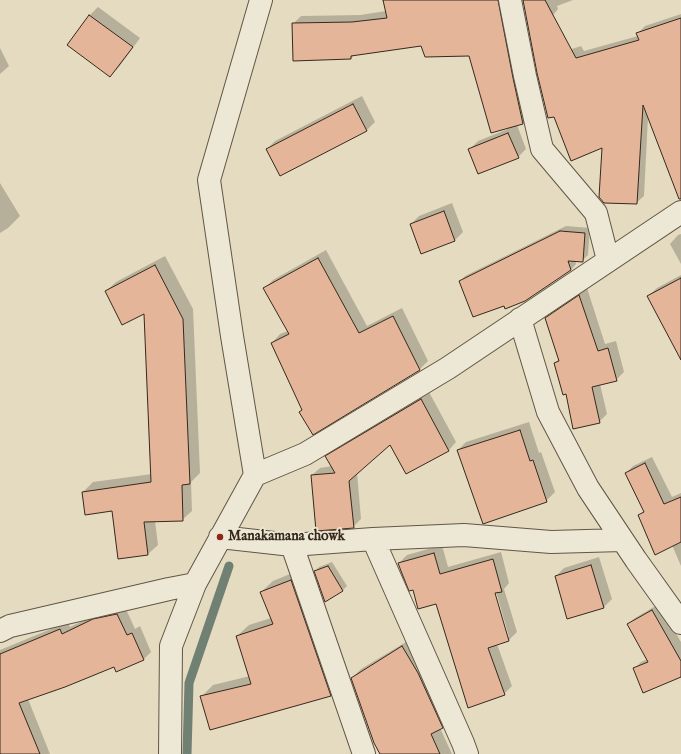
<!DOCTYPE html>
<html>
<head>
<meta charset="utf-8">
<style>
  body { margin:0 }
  canvas { display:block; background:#e4dbc0 }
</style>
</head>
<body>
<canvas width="681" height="754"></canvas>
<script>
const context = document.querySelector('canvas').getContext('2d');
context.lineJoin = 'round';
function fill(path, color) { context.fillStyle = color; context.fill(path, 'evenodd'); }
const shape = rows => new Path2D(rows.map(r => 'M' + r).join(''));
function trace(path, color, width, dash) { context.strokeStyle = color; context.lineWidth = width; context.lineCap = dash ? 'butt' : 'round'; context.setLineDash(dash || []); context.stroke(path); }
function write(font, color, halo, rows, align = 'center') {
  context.font = font + ' "IM FELL English",serif'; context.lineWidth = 3.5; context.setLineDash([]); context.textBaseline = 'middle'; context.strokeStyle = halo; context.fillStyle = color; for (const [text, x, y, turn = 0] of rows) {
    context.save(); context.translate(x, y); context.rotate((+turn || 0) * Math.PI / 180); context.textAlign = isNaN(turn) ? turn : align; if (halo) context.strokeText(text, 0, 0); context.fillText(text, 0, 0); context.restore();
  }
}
fill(shape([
  [384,0,506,0,531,116,523,124,517,125,526,149,518,157,470,149,478,141,508,129,469,55,422,45,354,55,351,58,293,24,301,16,360,15,386,11],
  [524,0,573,0,557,6,558,9,553,15],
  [98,7,140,38,119,67,110,76,68,45,90,15],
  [681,14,681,188,648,117,644,196,636,203,604,147,544,58,581,46,584,51,638,36,638,33,645,26],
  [0,48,9,66,0,74],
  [362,96,375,122,367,130,280,175,267,149,275,141],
  [0,183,20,216,8,228,0,233],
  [452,203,463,232,454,241,411,224,419,216],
  [566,226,590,228,588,255,583,260,575,260,576,264,571,270,504,304,460,282,465,276],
  [681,234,681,264,670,244,678,235],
  [326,250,367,326,402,308,428,361,420,369,313,433,303,409,272,343,280,334,288,331,265,288,273,280],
  [165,256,193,309,200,473,191,482,192,511,182,520,155,521,158,545,148,554,113,510,83,492,93,482,152,474,145,313,106,291,116,282],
  [681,275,681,326,648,296,657,288],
  [587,288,605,344,616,341,624,372,616,380,600,384,607,414,599,422,567,393,555,363,559,359,546,318,554,311],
  [429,392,456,442,449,450,390,443,357,473,361,519,353,527,312,475,320,468,332,466,327,457,334,449],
  [529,422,539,453,541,452,555,492,546,501,458,450,466,442],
  [652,457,672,497,681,493,681,566,672,545,640,515,644,511,626,473,633,466],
  [442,545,448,567,501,552,509,583,504,589,517,632,509,640,497,644,512,686,504,694,437,603,414,589,399,563,407,555],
  [495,588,509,637,507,637,493,589],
  [599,557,612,599,604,607,556,576,564,568],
  [332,562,347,586,343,590,325,601,315,571,319,567],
  [302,569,342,684,330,696,201,697,213,685,250,676,237,636,249,625,271,618,261,592,273,581],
  [659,604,681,642,681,676,634,669,641,662,648,659,628,624,635,618],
  [125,607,135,629,140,626,151,652,144,659,115,666,28,699,50,754,0,754,0,650,68,622,70,627,102,612],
  [411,639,450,718,440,728,452,754,381,754,352,678,361,669]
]), '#0003');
trace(shape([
  [187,754,189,683,229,566]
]), '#708174', 9);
const building = shape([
  [383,0,498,0,513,78,523,124,491,133,469,56,425,57,421,46,351,56,351,59,293,61,292,23,352,22,387,18,383,0],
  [523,0,545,0,576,58,639,40,636,33,681,18,681,199,679,199,643,105,637,204,604,203,599,197,602,148,571,161,554,117,548,118,537,73,523,0],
  [89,15,133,47,110,77,67,45,89,15],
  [353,104,367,131,280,176,266,149,353,104],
  [508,133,519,158,478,174,468,149,508,133],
  [444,211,455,241,421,254,410,224,444,211],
  [560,231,585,233,583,262,568,261,571,270,525,301,505,309,504,306,473,317,459,281,560,231],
  [318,258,359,333,393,316,420,370,313,435,299,412,302,410,271,343,289,334,263,288,318,258],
  [155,265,183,319,190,484,182,485,183,521,144,522,148,555,118,559,112,511,85,515,82,492,151,482,144,314,122,325,105,291,155,265],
  [681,278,681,360,647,296,681,278],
  [579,295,598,351,608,348,617,381,592,387,600,423,573,429,566,394,563,395,554,363,559,361,545,318,579,295],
  [421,399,449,451,406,474,390,445,349,481,354,528,316,531,311,475,335,473,325,456,421,399],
  [520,430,530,461,533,460,547,502,483,524,457,450,520,430],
  [645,463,664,504,681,497,681,542,655,555,638,515,644,512,625,473,645,463],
  [434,553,440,574,493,559,502,592,495,593,509,641,488,648,505,695,468,708,436,604,418,609,413,590,409,591,401,571,398,563,434,553],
  [591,565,604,608,567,619,555,576,591,565],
  [328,566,343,591,325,602,314,571,328,566],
  [291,580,331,696,210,730,200,696,251,684,236,636,273,624,260,592,291,580],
  [652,610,681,661,681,677,643,693,633,668,648,662,627,624,652,610],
  [117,614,127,635,132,633,144,660,116,672,114,667,65,687,19,703,40,754,0,754,0,654,60,629,62,634,93,619,117,614],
  [402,646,418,673,443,728,431,734,440,754,380,754,374,743,351,678,402,646]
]);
fill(building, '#e4b599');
trace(building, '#36291c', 1);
const minor = shape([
  [510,0,525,76,542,149,596,213,608,260],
  [520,319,548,412,588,488,636,560,681,623],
  [255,475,305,454,448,368,681,212],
  [220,537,292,545,373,539,464,535,551,542,622,540],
  [373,539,463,743,467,754],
  [292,545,364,754],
  [0,631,10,626,169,589,195,584],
  [170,754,171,646,195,584,255,475,232,336,209,180,261,0]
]);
trace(minor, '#625645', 24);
trace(minor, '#ede8d6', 22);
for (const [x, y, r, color] of [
  [220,537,4,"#8f2418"]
]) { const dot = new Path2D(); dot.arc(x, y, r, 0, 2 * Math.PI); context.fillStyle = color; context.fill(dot); trace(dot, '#ede8d6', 1.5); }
write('bold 14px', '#36291c', '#ede8d6', [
  ["Manakamana chowk",228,537]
], 'left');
</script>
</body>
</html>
